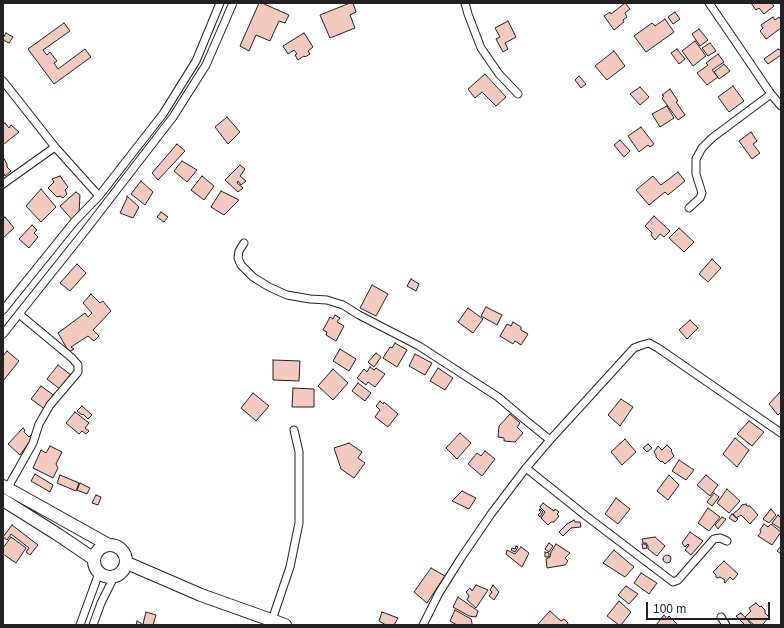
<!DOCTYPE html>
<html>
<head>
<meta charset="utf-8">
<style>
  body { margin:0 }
  #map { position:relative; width:784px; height:628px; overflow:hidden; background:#fff; font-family:Helvetica,sans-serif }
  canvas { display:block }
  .frame { position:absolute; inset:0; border:4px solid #222; pointer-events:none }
  .scale { position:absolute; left:646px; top:602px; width:124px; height:18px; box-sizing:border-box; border:2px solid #222; border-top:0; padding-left:5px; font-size:12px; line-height:14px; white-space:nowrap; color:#222; -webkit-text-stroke:3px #fff; paint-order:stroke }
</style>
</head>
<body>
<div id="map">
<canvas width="784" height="628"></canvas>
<div class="frame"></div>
<div class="scale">100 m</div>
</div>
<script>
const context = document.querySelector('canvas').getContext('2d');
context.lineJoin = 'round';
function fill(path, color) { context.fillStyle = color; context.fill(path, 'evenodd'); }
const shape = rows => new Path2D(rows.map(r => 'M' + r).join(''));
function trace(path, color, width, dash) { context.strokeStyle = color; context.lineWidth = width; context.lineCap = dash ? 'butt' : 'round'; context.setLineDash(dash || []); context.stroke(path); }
const building = shape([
  [259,3,262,3,289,15,285,23,279,21,270,41,256,35,249,51,240,46,259,3],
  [350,3,353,3,356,12,350,15,355,28,330,38,320,15,350,3],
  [625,3,630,9,625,13,627,17,623,20,624,22,614,30,604,16,610,12,611,14,625,3],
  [751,3,772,3,774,6,764,14,759,8,756,10,751,3],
  [675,12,680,19,673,24,668,17,675,12],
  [773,17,775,20,779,17,781,20,781,28,766,39,760,31,763,28,761,25,773,17],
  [665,19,674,32,646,52,634,36,652,23,655,26,665,19],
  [508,21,516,37,505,43,508,49,503,52,496,39,500,37,495,28,508,21],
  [64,23,70,31,43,50,47,55,50,52,57,61,54,63,58,69,85,49,91,57,54,84,28,49,64,23],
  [699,29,708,40,700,46,692,34,699,29],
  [6,33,13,37,9,43,3,40,3,38,6,33],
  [304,33,313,47,308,51,310,54,305,57,304,56,298,60,295,55,297,54,294,50,288,54,283,46,304,33],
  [695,41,706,56,693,66,682,51,695,41],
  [710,43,716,51,708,56,702,48,710,43],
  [677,49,685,59,679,64,671,53,677,49],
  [778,49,779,50,781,49,781,55,768,64,764,59,778,49],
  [614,51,625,66,607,80,595,66,614,51],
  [718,54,724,62,712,70,718,77,707,85,697,73,708,65,706,63,718,54],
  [724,64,730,71,719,79,714,72,724,64],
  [485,74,506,97,496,106,482,92,475,98,468,89,485,74],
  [579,76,586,84,581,88,575,80,579,76],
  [733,86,744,101,729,112,718,97,733,86],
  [640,87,649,97,640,105,630,94,640,87],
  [670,89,678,101,676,102,685,115,678,120,662,98,664,96,662,95,670,89],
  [667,106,674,118,660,127,652,114,667,106],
  [227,117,240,132,228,144,215,127,227,117],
  [5,123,9,128,11,125,19,132,4,144,3,142,3,125,5,123],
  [641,127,654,144,650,147,648,145,639,152,628,136,641,127],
  [751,132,757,141,753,144,760,153,752,159,739,141,751,132],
  [620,140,630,151,624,157,614,145,620,140],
  [177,144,185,151,158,180,152,173,177,144],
  [3,157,7,164,7,167,11,171,5,176,3,172,3,157],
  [182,161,197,170,187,182,174,171,182,161],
  [240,165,245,169,240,176,246,181,241,185,238,181,237,183,243,188,238,192,225,180,240,165],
  [678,172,685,181,668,195,665,192,649,205,636,190,653,176,661,185,678,172],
  [60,176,68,187,65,190,67,194,63,198,60,196,57,197,48,188,54,182,52,179,60,176],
  [202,176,214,186,204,200,191,190,202,176],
  [141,181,153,192,145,205,131,194,141,181],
  [41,189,56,207,41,222,26,206,41,189],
  [221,191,239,200,224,215,211,207,221,191],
  [76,192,80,195,79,213,74,222,60,206,76,192],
  [127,196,139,207,133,218,120,213,127,198,127,196],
  [161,212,168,217,164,222,157,217,161,212],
  [654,216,670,231,664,237,660,234,655,240,651,235,652,233,645,226,654,216],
  [5,217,14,228,3,238,3,219,5,217],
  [32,225,37,230,34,233,38,237,29,248,19,239,32,225],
  [679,228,694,242,684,252,669,238,679,228],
  [712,259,721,268,708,282,699,274,712,259],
  [77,264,86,273,70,291,60,283,77,264],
  [411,279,419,284,416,291,407,286,411,279],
  [372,285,388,294,376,316,360,308,372,285],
  [91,294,100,303,103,301,111,311,93,330,99,336,94,341,88,336,71,347,74,349,69,352,58,333,85,313,88,317,92,313,83,303,91,294],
  [486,307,502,315,497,325,481,316,486,307],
  [468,308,483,319,473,333,458,322,468,308],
  [335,315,340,318,337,322,344,326,336,341,326,335,327,332,323,330,330,317,333,319,335,315],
  [690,320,698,328,687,339,679,330,690,320],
  [513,322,521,327,521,330,528,334,521,345,515,341,513,344,500,336,507,324,511,326,513,322],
  [395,343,407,350,397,367,383,358,390,347,392,348,395,343],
  [340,349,356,359,349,371,333,361,340,349],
  [7,351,19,361,3,381,3,356,7,351],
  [376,353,381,357,374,367,368,362,376,353],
  [415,354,432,363,425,375,409,366,415,354],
  [273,360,300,361,299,381,273,380,273,360],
  [58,365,71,375,61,390,47,379,58,365],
  [370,367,374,370,376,368,385,374,375,387,368,382,366,385,357,378,364,369,367,372,370,367],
  [438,368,453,378,445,390,430,381,438,368],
  [333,369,348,383,333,400,318,386,333,369],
  [358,383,371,393,365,401,352,391,358,383],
  [41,386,56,397,46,410,31,399,41,386],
  [293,388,314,389,314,407,292,407,293,388],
  [781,391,781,412,778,415,769,404,781,391],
  [253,393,269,406,256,421,241,408,253,393],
  [621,399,633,407,620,426,608,415,621,399],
  [380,401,383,404,384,402,398,414,388,427,375,417,380,410,376,406,380,401],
  [82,406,92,415,88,419,83,414,82,415,77,411,82,406],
  [75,412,89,423,85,428,89,431,86,434,82,431,79,434,66,423,75,412],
  [510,414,520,423,517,427,523,433,515,442,504,441,504,438,498,437,499,426,510,414],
  [749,421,764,432,752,446,737,434,749,421],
  [23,428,25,430,24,432,29,437,31,435,33,437,20,455,8,444,23,428],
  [460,433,471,443,457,459,446,448,460,433],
  [735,438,749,450,737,467,723,454,735,438],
  [625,439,636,452,622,465,611,452,625,439],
  [349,443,362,452,358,458,365,463,354,478,341,469,334,448,349,443],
  [648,444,652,448,647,452,643,448,648,444],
  [667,445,672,450,671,451,674,456,665,464,662,461,661,462,656,457,656,455,654,452,658,446,662,450,667,445],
  [50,446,62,452,56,464,58,468,53,478,33,468,41,450,46,453,50,446],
  [485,451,495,459,482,476,468,464,477,453,481,456,485,451],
  [679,460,694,470,686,480,672,471,679,460],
  [35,474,53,485,50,492,31,481,35,474],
  [60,475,79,483,76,491,57,483,60,475],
  [669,475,679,485,668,500,657,491,669,475],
  [706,475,718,485,710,496,697,485,706,475],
  [80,483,90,488,87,494,77,490,80,483],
  [727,489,740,501,729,513,717,503,727,489],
  [462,491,476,498,469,509,452,501,462,491],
  [714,493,719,497,712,506,707,502,714,493],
  [96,495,101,497,98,505,92,503,96,495],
  [616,498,630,509,618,524,605,514,616,498],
  [543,503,554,511,555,509,559,512,557,514,559,516,554,522,551,522,548,525,541,518,545,512,540,507,543,503],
  [746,504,747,506,750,506,758,515,750,524,741,515,736,518,733,514,739,509,742,505,746,504],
  [708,508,720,517,709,531,698,523,708,508],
  [540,509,543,512,540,517,538,515,541,512,539,510,540,509],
  [771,509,776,515,769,523,763,519,771,509],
  [732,514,738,519,735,522,729,518,732,514],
  [778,515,781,518,781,529,772,523,778,515],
  [722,517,726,519,718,529,715,525,722,517],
  [574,520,575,522,580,522,581,527,571,528,563,536,559,532,567,524,574,520],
  [764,524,768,527,771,524,781,532,772,545,758,536,761,532,760,530,764,524],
  [12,525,38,545,30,555,26,552,29,548,11,534,7,540,3,537,12,525],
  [690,532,703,541,691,555,685,550,689,545,688,544,685,547,682,543,690,532],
  [11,537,26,548,16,563,3,554,3,548,11,537],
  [655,537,665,546,657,556,648,549,648,546,646,543,643,543,642,539,655,537],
  [549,543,553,546,549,552,545,549,549,543],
  [556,544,570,553,565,558,568,561,565,565,547,568,546,559,550,557,551,552,556,544],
  [642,544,646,544,647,548,643,549,642,544],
  [516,546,518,547,515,552,511,550,512,548,515,549,516,546],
  [781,546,781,554,777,551,781,546],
  [521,547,529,553,522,567,506,554,507,550,515,554,521,547],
  [614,550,634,567,625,577,603,563,614,550],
  [545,552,549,553,549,557,545,557,545,552],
  '663 559a4 4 0 1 1 8 0a4 4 0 1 1-8 0Z',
  [724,561,738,574,733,580,730,577,725,583,724,582,725,580,720,577,718,578,716,577,716,575,713,572,724,561],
  [431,568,445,576,427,603,414,592,431,568],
  [641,573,657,583,649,594,634,583,641,573],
  [476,585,488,590,476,608,467,600,469,596,466,592,470,588,472,591,476,585],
  [493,585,499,592,494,600,489,596,492,592,490,590,493,585],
  [626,586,638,594,629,604,618,595,626,586],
  [458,597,478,611,476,617,469,616,453,607,458,597],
  [619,601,631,612,621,625,619,625,607,616,619,601],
  [756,603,760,607,761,606,765,610,765,613,769,617,763,624,764,625,754,625,745,617,751,611,749,608,756,603],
  [455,610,471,619,472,623,472,625,457,625,450,621,455,610],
  [550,611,561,621,564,619,568,623,567,625,539,625,538,624,550,611],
  [146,612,156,615,153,625,146,625,143,624,146,612],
  [382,612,398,618,394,625,386,625,379,621,382,612],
  [741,613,752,625,745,625,736,616,741,613],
  [664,615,667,619,669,616,678,625,656,625,664,615],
  [137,621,141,623,141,625,136,625,137,621]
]);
fill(building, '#f3c9c0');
trace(building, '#222', 1);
const street = shape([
  [465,3,468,14,481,48,499,74,518,94],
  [709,3,733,38,771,94,781,106],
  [3,81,55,147,99,196],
  [3,184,55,147],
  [689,208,700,198,702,193,696,174,696,159,702,148,712,138,771,94],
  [244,243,239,251,238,258,241,265,253,277,269,287,287,295,310,299,327,300,343,305,359,315,419,346,498,397,524,419,550,440],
  [3,310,74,222,99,196,163,114,196,61,220,3],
  [3,334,85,231,173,117,206,65,233,3],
  [526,468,586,516,673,582,678,580,714,539,720,538,727,541],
  [7,489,33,443,39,424,50,405,78,372,78,365,72,358,19,314],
  [721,617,726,625],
  [271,623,290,567,299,523,299,452,294,430],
  [80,625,99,573],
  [93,625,101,603,114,577],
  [423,625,439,593,461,558,491,514,526,468,550,440,634,348,642,345,649,343,658,348,781,433]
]);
const primary = shape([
  [3,486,107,544],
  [3,500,57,534,94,559],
  '94 561a16 16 0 1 1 32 0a16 16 0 1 1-32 0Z',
  [127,563,201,595,285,625]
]);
trace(street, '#222', 9);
trace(primary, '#222', 14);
trace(street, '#fff', 7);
trace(primary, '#fff', 12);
</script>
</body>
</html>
